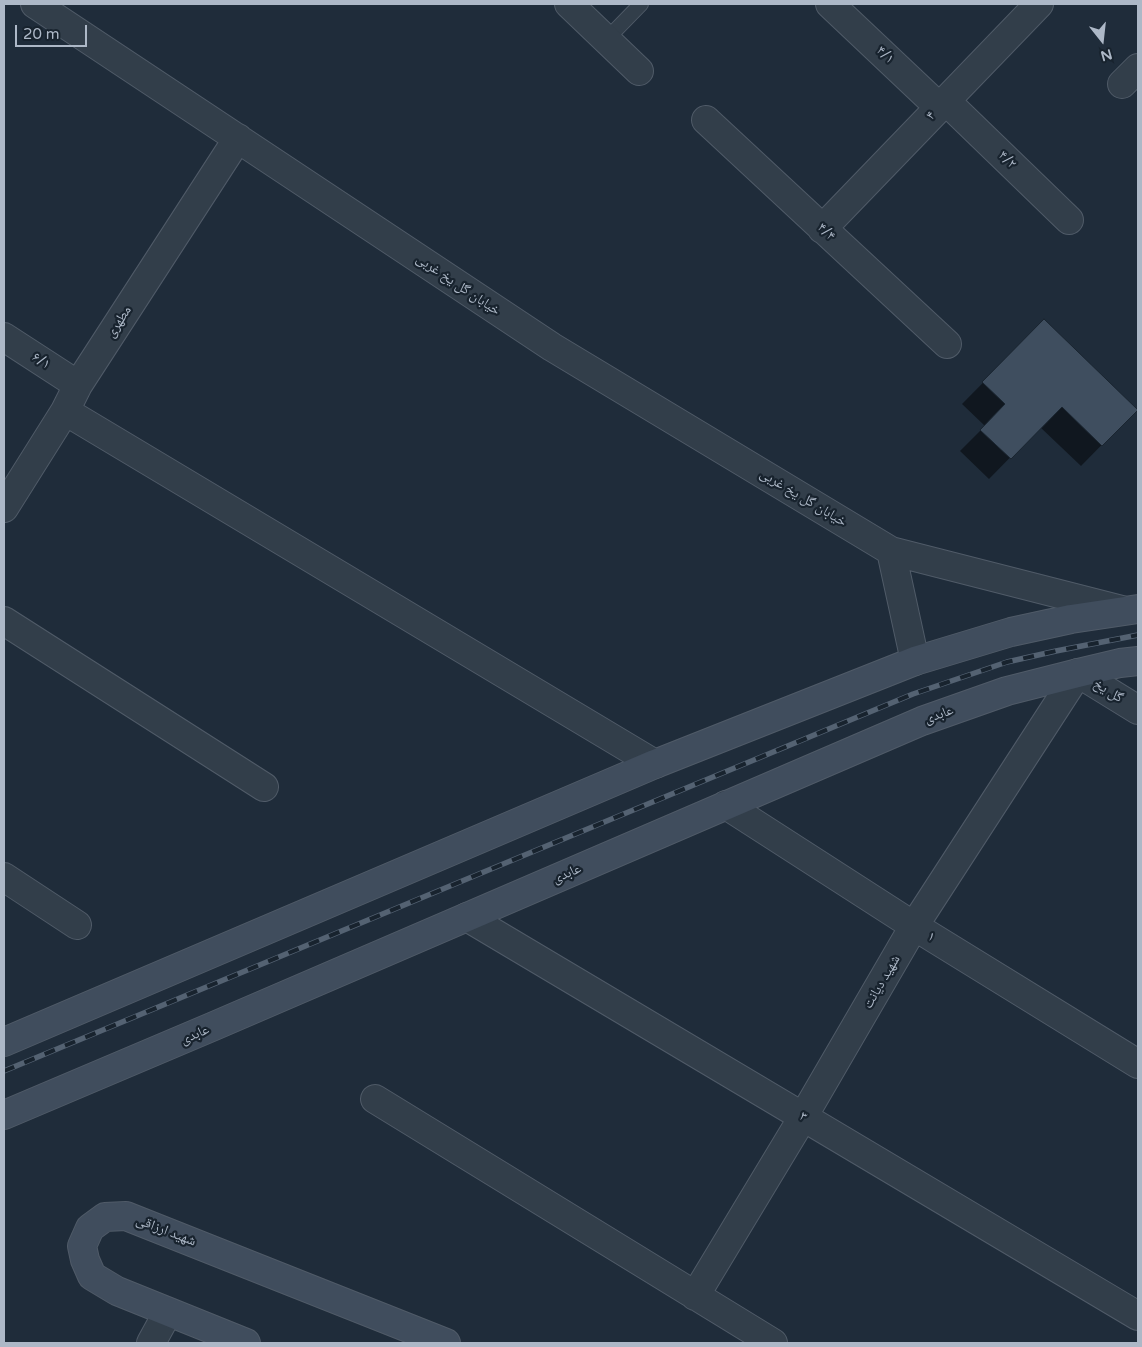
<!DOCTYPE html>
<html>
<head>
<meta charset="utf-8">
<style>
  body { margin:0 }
  #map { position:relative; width:1142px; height:1347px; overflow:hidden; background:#1f2c3a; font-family:"Varela Round",sans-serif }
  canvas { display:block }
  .frame { position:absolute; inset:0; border:5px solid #adb8c7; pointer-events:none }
  .north { position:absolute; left:1077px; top:15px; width:50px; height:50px; -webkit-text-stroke:4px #18232e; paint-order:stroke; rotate:164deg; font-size:14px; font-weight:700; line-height:20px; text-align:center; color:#adb8c7 }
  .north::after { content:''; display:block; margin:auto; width:18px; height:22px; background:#adb8c7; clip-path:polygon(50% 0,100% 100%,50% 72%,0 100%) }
  .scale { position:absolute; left:15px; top:25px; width:72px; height:22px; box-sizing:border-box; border:2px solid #adb8c7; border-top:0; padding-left:6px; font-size:15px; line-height:18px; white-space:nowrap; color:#adb8c7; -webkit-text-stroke:4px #18232e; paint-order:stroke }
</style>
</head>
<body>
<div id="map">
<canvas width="1142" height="1347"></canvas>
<div class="frame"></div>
<div class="north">N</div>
<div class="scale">20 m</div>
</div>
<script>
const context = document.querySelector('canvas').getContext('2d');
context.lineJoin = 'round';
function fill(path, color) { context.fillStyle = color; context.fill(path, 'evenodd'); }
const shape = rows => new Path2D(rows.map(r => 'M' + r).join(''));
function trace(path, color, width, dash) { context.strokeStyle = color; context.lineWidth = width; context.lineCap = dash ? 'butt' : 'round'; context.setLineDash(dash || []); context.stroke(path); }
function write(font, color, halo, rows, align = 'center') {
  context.font = font + ' "Varela Round","Noto Naskh Arabic",sans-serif'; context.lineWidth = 4.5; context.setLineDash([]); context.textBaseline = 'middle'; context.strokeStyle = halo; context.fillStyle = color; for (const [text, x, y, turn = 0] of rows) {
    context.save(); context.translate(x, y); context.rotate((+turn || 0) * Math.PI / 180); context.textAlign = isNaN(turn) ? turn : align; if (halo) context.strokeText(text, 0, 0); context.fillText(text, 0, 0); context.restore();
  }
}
fill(shape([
  [1044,321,1136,410,1081,466,1040,427,989,479,960,451,985,426,962,404]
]), '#0007');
const building = shape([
  [1044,319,1138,410,1102,446,1062,407,1011,459,980,430,1005,404,982,382,1044,319]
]);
fill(building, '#3f4e5f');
trace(building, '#1a2530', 1);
const lane = shape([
  [606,40,641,4]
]);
const street = shape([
  [35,4,552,347,891,551],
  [569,4,639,71],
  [830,4,939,107],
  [1122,84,1138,68],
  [946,101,1069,220],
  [706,120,947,344],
  [822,229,1039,4],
  [4,337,78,385],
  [65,411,655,764],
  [4,508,65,411,78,385,238,138],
  [4,621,264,787],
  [915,661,891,551,1122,610],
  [726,805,914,926,1138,1064],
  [4,877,77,925],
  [467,917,1138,1316],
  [375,1099,773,1343],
  [695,1296,803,1117,914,926,1078,673,1138,710],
  [151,1343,168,1312]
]);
const secondary = shape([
  [4,1042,655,764,915,661,1011,632,1071,619,1138,609],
  [4,1115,214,1026,922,721,1007,691,1078,673,1120,663,1138,661],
  [246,1343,117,1291,92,1276,85,1260,82,1246,90,1228,105,1217,126,1216,446,1343]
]);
trace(lane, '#505b68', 16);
trace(street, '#505b68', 30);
trace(secondary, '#505b68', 30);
trace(lane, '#323e4a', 14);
trace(street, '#323e4a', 28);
trace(secondary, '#404d5d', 28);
const rail = shape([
  [4,1071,913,694,1007,662,1056,651,1138,635]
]);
trace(rail, '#546272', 5.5);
trace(rail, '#18232e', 4, [11]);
write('14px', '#adb8c7', '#18232e', [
  ["۴/۱",885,55,43],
  ["۴",931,116,-46],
  ["۴/۲",1007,160,44],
  ["۴/۴",826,232,43],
  ["خیابان گل یخ غربی",458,285,34],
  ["مطهری",119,322,-57],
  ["۶/۱",41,361,33],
  ["خیابان گل یخ غربی",803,498,31],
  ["گل یخ",1108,691,32],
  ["عابدی",939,715,-20],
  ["عابدی",567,874,-23],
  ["۱",931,937,32],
  ["شهید دیانت",882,982,-60],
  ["عابدی",195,1035,-23],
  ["۳",803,1117,31],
  ["شهید ارزاقی",166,1231,21]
]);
</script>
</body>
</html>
